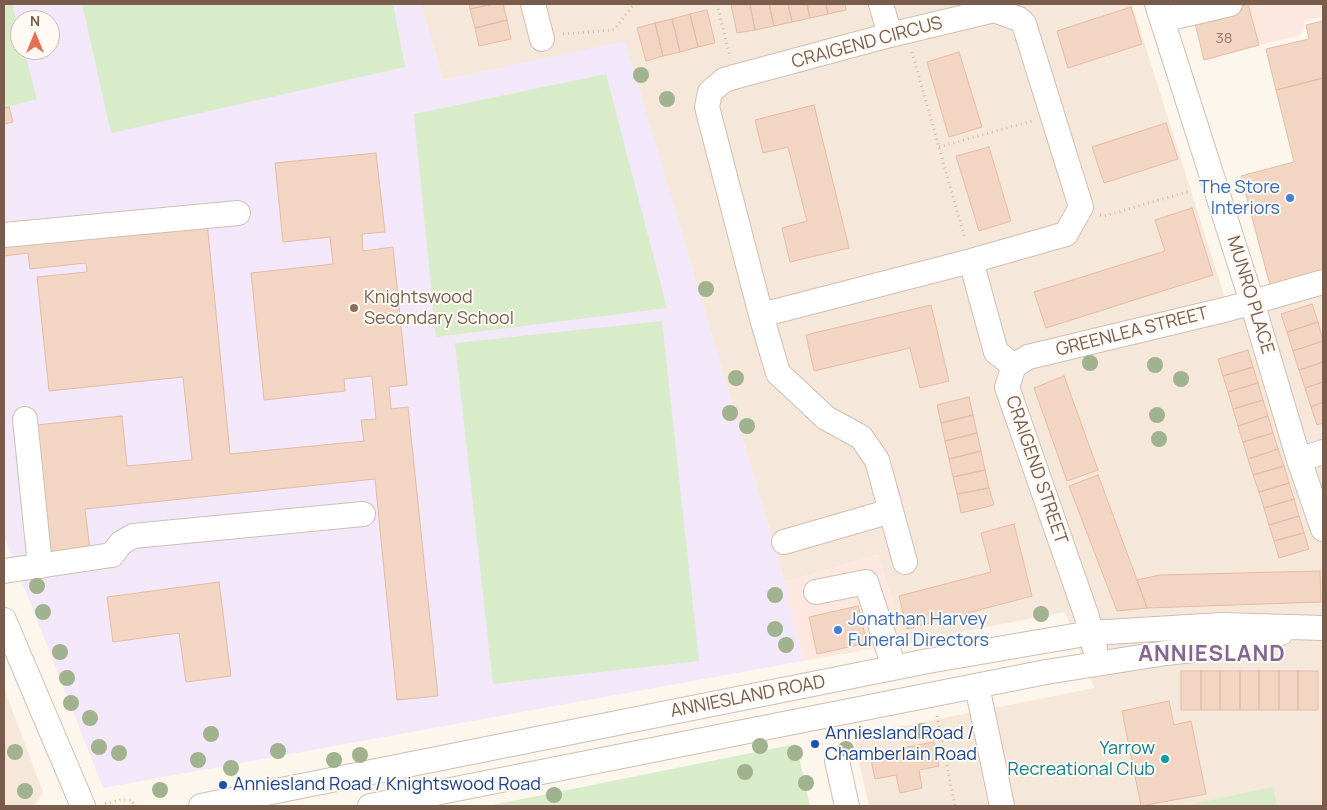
<!DOCTYPE html>
<html>
<head>
<meta charset="utf-8">
<style>
  body { margin:0 }
  #map { position:relative; width:1327px; height:810px; overflow:hidden; background:#fdf6ec; font-family:Manrope,sans-serif }
  canvas { display:block }
  .frame { position:absolute; inset:0; border:5px solid #7a5c4d; pointer-events:none }
  .north { position:absolute; left:10px; top:10px; width:50px; height:50px; box-sizing:border-box; background:#fffaf3; border:1px solid #cabbb1; border-radius:50%; rotate:0deg; font-size:14px; font-weight:700; line-height:20px; text-align:center; color:#7a5c4d }
  .north::after { content:''; display:block; margin:auto; width:18px; height:22px; background:#e76f51; clip-path:polygon(50% 0,100% 100%,50% 72%,0 100%) }
</style>
</head>
<body>
<div id="map">
<canvas width="1327" height="810"></canvas>
<div class="frame"></div>
<div class="north">N</div>
</div>
<script>
const context = document.querySelector('canvas').getContext('2d');
context.lineJoin = 'round';
function fill(path, color) { context.fillStyle = color; context.fill(path, 'evenodd'); }
const shape = rows => new Path2D(rows.map(r => 'M' + r).join(''));
function trace(path, color, width, dash) { context.strokeStyle = color; context.lineWidth = width; context.lineCap = dash ? 'butt' : 'round'; context.setLineDash(dash || []); context.stroke(path); }
function write(font, color, halo, rows, align = 'center') {
  context.font = font + ' Manrope,sans-serif'; context.lineWidth = 4; context.setLineDash([]); context.textBaseline = 'middle'; context.strokeStyle = halo; context.fillStyle = color; for (const [text, x, y, turn = 0] of rows) {
    context.save(); context.translate(x, y); context.rotate((+turn || 0) * Math.PI / 180); context.textAlign = isNaN(turn) ? turn : align; if (halo) context.strokeText(text, 0, 0); context.fillText(text, 0, 0); context.restore();
  }
}
fill(shape([
  [421,4,1132,4,1228,308,1323,292,1323,806,869,806,853,736,1094,688,1065,612,905,643,878,555,785,582,625,42,443,80],
  [4,688,43,792,34,806,4,806]
]), '#f5e8da');
fill(shape([
  [1189,4,1323,4,1323,17,1305,21,1301,35,1259,45,1248,4,1194,19],
  [878,555,905,643,803,661,785,582]
]), '#fde8e0');
fill(shape([
  [4,4,421,4,443,80,625,41,785,582,803,661,103,788,4,536],
  [20,20,50,20,50,50,20,50]
]), '#f3e8fa');
fill(shape([
  [4,4,12,4,20,35,20,50,24,50,37,99,4,108],
  [82,4,393,4,405,67,111,133],
  [606,74,667,308,436,337,414,114],
  [662,321,699,661,493,684,455,343],
  [796,744,810,806,488,806],
  [1273,787,1277,806,1184,806]
]), '#d8ecc9');
const building = shape([
  [469,4,493,4,470,9,469,4],
  [493,4,503,4,507,20,475,28,470,9,493,4],
  [731,4,750,4,755,30,737,33,731,4],
  [750,4,769,4,774,26,755,30,750,4],
  [769,4,788,4,792,22,774,26,769,4],
  [788,4,807,4,810,18,792,22,788,4],
  [807,4,826,4,828,14,810,18,807,4],
  [826,4,845,4,846,10,828,14,826,4],
  [1248,4,1259,45,1204,60,1194,19,1248,4],
  [1131,7,1142,44,1068,68,1057,31,1131,7],
  [707,10,715,43,698,47,690,14,707,10],
  [690,14,698,47,680,52,672,19,690,14],
  [672,19,680,52,663,56,655,23,672,19],
  [507,20,511,39,479,46,475,28,507,20],
  [1323,21,1323,78,1276,90,1266,49,1309,39,1306,25,1323,21],
  [655,23,663,56,646,61,637,28,655,23],
  [959,52,982,127,949,137,927,62,959,52],
  [1323,78,1323,271,1270,285,1241,176,1294,162,1276,90,1323,78],
  [814,105,849,248,790,262,782,228,807,221,788,147,763,153,755,120,814,105],
  [9,107,13,122,4,124,4,108,9,107],
  [1166,123,1178,159,1104,183,1092,147,1166,123],
  [989,147,1011,221,979,231,956,156,989,147],
  [376,153,385,232,362,234,363,251,393,247,407,385,389,387,391,409,408,407,438,696,397,700,375,479,85,509,90,551,40,556,27,426,122,416,127,466,192,460,183,377,49,391,37,277,87,272,86,263,30,269,28,253,4,256,4,241,207,222,230,454,364,441,361,420,376,419,372,376,344,379,345,391,264,400,251,273,333,264,330,237,283,242,275,163,376,153],
  [1192,208,1213,275,1046,328,1034,292,1165,251,1155,220,1192,208],
  [1312,304,1318,322,1287,332,1281,314,1312,304],
  [931,305,949,381,920,388,910,348,814,371,806,335,931,305],
  [1318,322,1323,341,1293,351,1287,332,1318,322],
  [1323,341,1323,362,1299,370,1293,351,1323,341],
  [1248,350,1253,367,1223,376,1218,359,1248,350],
  [1323,362,1323,382,1305,388,1299,370,1323,362],
  [1253,367,1258,383,1228,392,1223,376,1253,367],
  [1064,376,1098,470,1067,481,1034,388,1064,376],
  [1323,382,1323,402,1311,407,1305,388,1323,382],
  [1258,383,1263,400,1233,409,1228,392,1258,383],
  [969,397,973,415,941,423,937,405,969,397],
  [1263,400,1268,416,1238,426,1233,409,1263,400],
  [1323,402,1323,423,1317,425,1311,407,1323,402],
  [973,415,977,433,945,441,941,423,973,415],
  [1268,416,1273,433,1243,442,1238,426,1268,416],
  [977,433,981,451,949,459,945,441,977,433],
  [1273,433,1278,449,1248,459,1243,442,1273,433],
  [1278,449,1284,466,1253,475,1248,459,1278,449],
  [981,451,985,470,953,477,949,459,981,451],
  [1284,466,1289,483,1259,492,1253,475,1284,466],
  [985,470,989,488,957,494,953,477,985,470],
  [1098,475,1137,580,1147,608,1117,611,1069,486,1098,475],
  [1289,483,1294,499,1264,508,1259,492,1289,483],
  [989,488,994,505,961,513,957,494,989,488],
  [1294,499,1299,516,1269,525,1264,508,1294,499],
  [1299,516,1304,533,1274,541,1269,525,1299,516],
  [1014,524,1032,596,907,629,899,596,991,572,981,533,1014,524],
  [1304,533,1309,549,1279,558,1274,541,1304,533],
  [1320,571,1321,602,1147,608,1137,580,1160,575,1320,571],
  [219,582,231,676,186,682,179,633,113,642,107,597,219,582],
  [858,606,867,643,817,654,809,617,858,606],
  [1181,671,1201,671,1201,710,1181,710,1181,671],
  [1201,671,1220,671,1220,710,1201,710,1201,671],
  [1220,671,1240,671,1240,710,1220,710,1220,671],
  [1240,671,1259,671,1259,710,1240,710,1240,671],
  [1259,671,1279,671,1279,710,1259,710,1259,671],
  [1279,671,1298,671,1298,710,1279,710,1279,671],
  [1298,671,1318,671,1318,710,1298,710,1298,671],
  [1169,701,1174,725,1191,721,1206,794,1141,806,1122,711,1169,701],
  [934,742,939,766,919,770,922,788,900,793,896,775,875,779,870,754,934,742]
]);
fill(building, '#f3d5c3');
trace(building, '#e6bba3', 1);
const minor = shape([
  [533,4,542,39],
  [881,4,890,35],
  [1157,4,1252,302,1299,460,1323,529],
  [1162,20,1230,4],
  [4,235,238,213],
  [761,315,971,261,996,352,1014,366,1007,387,1087,617,1095,649],
  [1014,366,1028,357,1228,309,1323,282],
  [25,419,40,566],
  [1299,460,1323,452],
  [784,542,891,511],
  [905,562,877,460,861,437,826,418,778,373,761,315,707,107,710,92,724,80,734,77,890,35,994,10,1019,19,1024,24,1081,207,1066,234,971,261],
  [4,571,112,555,121,543,133,536,363,514],
  [816,592,866,582,894,667],
  [4,620,83,806],
  [977,686,1002,806],
  [837,761,847,806],
  [201,806,928,661,1091,633,1221,625,1323,628],
  [370,806,1046,672,1166,653,1245,644,1281,633]
]);
trace(minor, '#d1beb0', 26);
trace(shape([
  [717,4,730,57],
  [563,34,614,30,634,4],
  [912,52,965,239],
  [939,147,1032,121],
  [1100,215,1104,216,1190,191],
  [937,716,955,806],
  [105,804,120,800,132,800,134,806]
]), '#d9b8a5', 3, [1, 4]);
trace(minor, '#fff', 24);
context.fillStyle = '#a0b28e';
for (const [x, y] of [
  [641,75],
  [667,99],
  [706,289],
  [1090,363],
  [1155,365],
  [736,378],
  [1181,379],
  [730,413],
  [1157,415],
  [747,426],
  [1159,439],
  [37,586],
  [775,595],
  [43,612],
  [1041,614],
  [775,629],
  [786,645],
  [60,652],
  [67,678],
  [71,703],
  [90,718],
  [922,731],
  [211,734],
  [760,746],
  [99,747],
  [846,749],
  [278,751],
  [15,752],
  [119,753],
  [795,753],
  [360,755],
  [198,760],
  [334,760],
  [231,768],
  [745,772],
  [806,783],
  [160,790],
  [25,791],
  [554,795]
]) { context.beginPath(); context.arc(x, y, 8, 0, 2 * Math.PI); context.fill(); }
for (const [x, y, r, color] of [
  [1290,198,5,"#3f7fe0"],
  [354,308,5,"#8d6e63"],
  [838,630,5,"#3f7fe0"],
  [815,744,5,"#1a4fb4"],
  [1165,759,5,"#0f9aa8"],
  [223,785,5,"#1a4fb4"]
]) { const dot = new Path2D(); dot.arc(x, y, r, 0, 2 * Math.PI); context.fillStyle = color; context.fill(dot); trace(dot, '#fffaf3', 2); }
write('15px', '#987a6a', null, [
  ["38",1224,39]
]);
write('18px', '#7a5c4d', '#fffaf3', [
  ["CRAIGEND CIRCUS",867,43,-15],
  ["MUNRO PLACE",1250,295,73],
  ["GREENLEA STREET",1132,332,-14],
  ["CRAIGEND STREET",1036,470,71],
  ["ANNIESLAND ROAD",748,697,-11]
]);
write('18px', '#366cbe', '#fffaf3', [
  ["The Store",1280,188],
  ["Interiors",1280,209],
  ["Jonathan Harvey",848,620,"left"],
  ["Funeral Directors",848,641,"left"]
], 'right');
write('18px', '#785e54', '#fffaf3', [
  ["Knightswood",364,298],
  ["Secondary School",364,319]
], 'left');
write('18px', '#164399', '#fffaf3', [
  ["Anniesland Road /",825,734],
  ["Chamberlain Road",825,755],
  ["Anniesland Road / Knightswood Road",233,785]
], 'left');
write('18px', '#0d838f', '#fffaf3', [
  ["Yarrow",1155,749],
  ["Recreational Club",1155,770]
], 'right');
context.letterSpacing = '1px';
write('bold 22px', '#846695', '#fffaf3', [
  ["ANNIESLAND",1212,655]
]);
context.letterSpacing = '0px';
</script>
</body>
</html>
